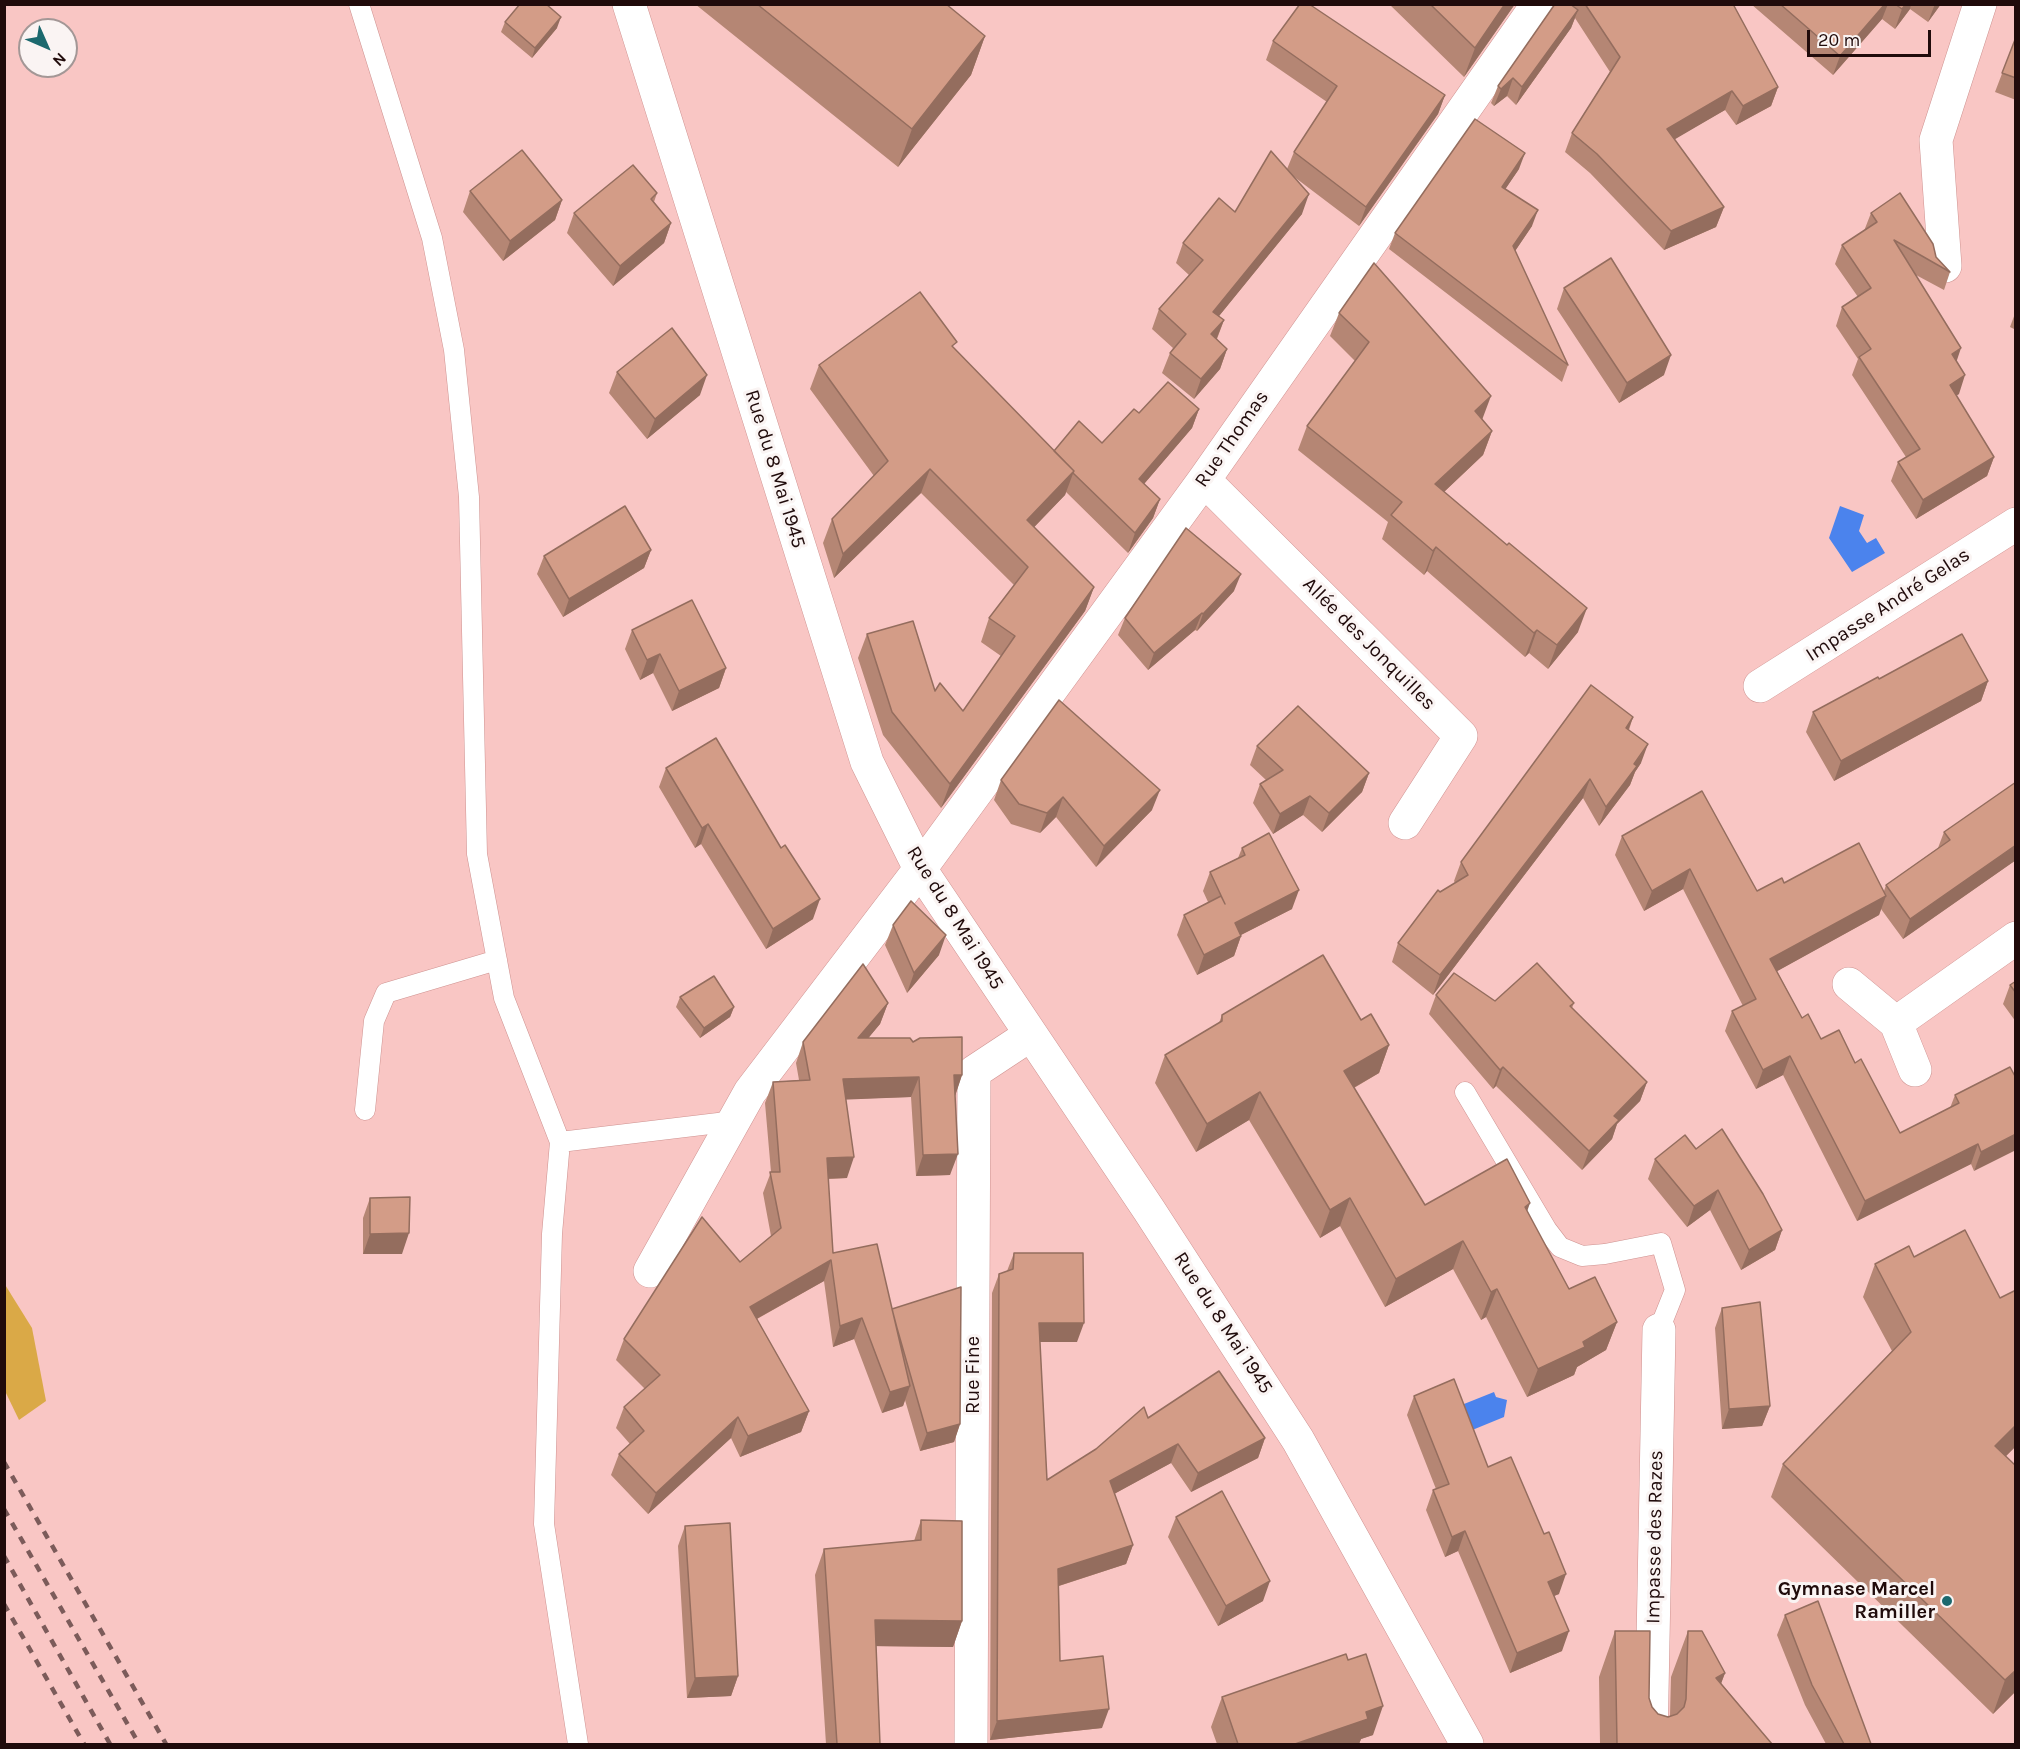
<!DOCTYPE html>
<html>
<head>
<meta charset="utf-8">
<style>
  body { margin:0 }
  #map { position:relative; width:2020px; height:1749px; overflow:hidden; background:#f9c6c4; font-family:Karla,sans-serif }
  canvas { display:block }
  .frame { position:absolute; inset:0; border:6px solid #200b0b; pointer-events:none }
  .north { position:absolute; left:18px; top:18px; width:60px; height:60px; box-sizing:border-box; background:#faf4f3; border:2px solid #a39796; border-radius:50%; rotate:135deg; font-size:16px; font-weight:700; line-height:24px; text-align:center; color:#200b0b }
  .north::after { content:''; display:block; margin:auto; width:21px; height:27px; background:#1c696e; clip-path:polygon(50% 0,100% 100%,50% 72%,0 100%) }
  .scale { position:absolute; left:1807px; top:30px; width:124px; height:27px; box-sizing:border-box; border:3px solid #200b0b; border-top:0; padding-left:8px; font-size:18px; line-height:21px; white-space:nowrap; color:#200b0b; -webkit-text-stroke:4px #faf4f3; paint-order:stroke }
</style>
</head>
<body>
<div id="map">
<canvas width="2020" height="1749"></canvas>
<div class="frame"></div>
<div class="north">N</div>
<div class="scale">20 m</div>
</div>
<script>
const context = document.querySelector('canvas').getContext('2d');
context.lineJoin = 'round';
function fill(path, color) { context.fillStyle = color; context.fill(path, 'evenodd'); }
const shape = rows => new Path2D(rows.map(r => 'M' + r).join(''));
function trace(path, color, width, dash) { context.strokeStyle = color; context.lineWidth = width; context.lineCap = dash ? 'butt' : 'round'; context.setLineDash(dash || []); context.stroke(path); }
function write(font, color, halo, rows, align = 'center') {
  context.font = font + ' Karla,sans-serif'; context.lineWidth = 6; context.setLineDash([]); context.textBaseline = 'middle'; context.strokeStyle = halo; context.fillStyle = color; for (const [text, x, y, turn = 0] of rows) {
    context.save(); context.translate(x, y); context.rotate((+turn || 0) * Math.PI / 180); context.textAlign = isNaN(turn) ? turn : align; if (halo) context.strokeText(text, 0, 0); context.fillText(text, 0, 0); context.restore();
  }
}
fill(shape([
  [4,1283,32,1328,46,1401,19,1420,5,1391]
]), '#daa947');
fill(shape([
  [1840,506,1864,515,1859,531,1867,543,1876,538,1885,553,1852,572,1829,538],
  [1494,1392,1496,1397,1507,1400,1504,1417,1465,1433,1454,1408]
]), '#4b83ed');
const lane = shape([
  [359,4,432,238,454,350,469,497,477,854,504,998,560,1142,552,1234,544,1524,578,1744],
  [1465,1092,1547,1230,1560,1247,1582,1256,1605,1254,1661,1243,1675,1290,1659,1330],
  [365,1110,374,1021,386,993,497,960],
  [560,1142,735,1121]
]);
const street = shape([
  [629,4,867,762,920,869,1149,1210,1298,1440,1467,1744],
  [1945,266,1936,140,1980,4],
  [1204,480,1461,736,1405,823],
  [1760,686,2016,524],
  [1849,984,1896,1023],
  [1915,1070,1896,1023,2016,938],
  [650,1271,750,1092,920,869,1204,480,1538,4],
  [971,1744,974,1072,1030,1035],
  [1651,1744,1659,1330]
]);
trace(lane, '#ce9290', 21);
trace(street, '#ce9290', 34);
trace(lane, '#fff', 20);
trace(street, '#fff', 33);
trace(shape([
  [4,1462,166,1744],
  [4,1509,139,1744],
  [4,1556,110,1744],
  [4,1604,84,1744]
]), '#7c5b5a', 4.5, [8, 8]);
fill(shape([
  [695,4,946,4,985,36,971,75,898,167],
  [1389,4,1515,4,1464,77],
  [1555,4,1733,4,1778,87,1771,106,1736,125,1725,110,1674,139,1724,207,1716,227,1664,250,1590,173,1565,152,1572,133,1610,72,1575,18,1571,28,1516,105,1507,96,1494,106,1491,103,1498,86],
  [1751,4,1941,4,1928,22,1910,9,1895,29,1882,19,1833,75],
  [505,22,557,28,532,58,501,32],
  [2016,37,2016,100,1995,92],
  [1273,41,1445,95,1438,114,1359,226,1293,176,1302,214,1219,316,1224,320,1217,339,1227,349,1220,369,1194,399,1162,373,1170,353,1173,348,1152,329,1159,309,1189,275,1176,263,1183,243,1235,212,1287,169,1294,152,1327,102,1266,60],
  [1519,169,1505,189,1532,226,1515,251,1568,365,1562,382,1389,249,1395,233],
  [470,191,562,200,555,220,503,261,463,212],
  [657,193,654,202,671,223,664,243,613,286,567,233,574,213],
  [1871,213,1936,257,1950,272,1944,290,1916,275,1957,361,1959,394,1956,395,1994,457,1987,476,1916,519,1891,481,1898,462,1906,457,1852,375,1858,359,1836,326,1842,307,1858,297,1835,264,1842,245,1864,231],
  [1564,288,1664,375,1619,403,1557,309],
  [2016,311,2016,330,2010,327],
  [1339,313,1483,420,1492,431,1483,455,1444,492,1578,632,1548,669,1529,653,1525,657,1427,571,1424,575,1382,539,1388,522,1298,450,1307,426,1355,361,1330,336],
  [954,348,1054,451,1102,443,1139,413,1199,409,1192,428,1144,484,1160,499,1153,518,1128,553,1066,492,1065,495,1034,527,1094,587,1085,611,941,808,883,735,858,658,867,634,935,691,963,711,1001,656,981,642,989,618,1014,585,921,493,834,578,823,543,832,519,874,476,810,389,819,365],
  [617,372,700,395,647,439,609,393],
  [651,550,644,568,563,617,537,574,544,556],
  [1234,591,1197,631,1195,630,1148,670,1118,635,1125,618],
  [632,630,726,668,719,688,672,711,653,673,640,680,625,649],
  [1879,679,1988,681,1981,701,1834,781,1806,732,1813,712],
  [1633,717,1629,730,1641,763,1635,772,1630,785,1599,826,1583,798,1433,995,1392,962,1398,943,1455,883,1454,881,1461,862],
  [1257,746,1369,773,1362,792,1322,832,1303,815,1273,834,1253,803,1260,784,1266,780,1250,765],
  [666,768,813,919,766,949,701,844,695,848,659,787],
  [1001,780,1152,810,1096,867,1056,817,1040,833,1011,824,994,800],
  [2016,782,2016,860,1903,939,1881,909,1879,915,1777,971,1802,1018,1821,1039,1855,1063,1900,1133,1950,1108,1955,1095,2016,1078,1974,1171,1971,1164,1857,1221,1783,1075,1756,1089,1725,1031,1732,1011,1743,1006,1683,889,1644,911,1615,855,1622,836,1757,891,1784,883,1884,891,1886,885,1938,848,1944,832],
  [1242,848,1292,909,1241,935,1241,936,1234,956,1197,975,1177,935,1184,915,1208,902,1203,891,1210,872,1238,858],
  [893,925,939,955,907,993,885,945],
  [2016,981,2016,1022,2003,1004,2010,985],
  [1436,995,1495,1001,1574,1003,1572,1008,1647,1082,1640,1101,1617,1124,1612,1139,1582,1170,1496,1086,1493,1089,1429,1014],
  [680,997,734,1007,730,1017,700,1038,676,1007],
  [888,1003,880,1024,868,1038,913,1042,962,1075,955,1096,950,1175,916,1176,911,1097,846,1099,847,1178,828,1179,833,1253,892,1309,960,1424,954,1442,920,1451,905,1400,903,1406,882,1413,854,1339,833,1347,824,1281,757,1319,809,1411,801,1432,740,1457,731,1438,648,1514,611,1475,619,1454,630,1444,616,1428,624,1407,645,1389,616,1360,624,1339,740,1262,771,1236,763,1193,771,1172,765,1103,773,1082,799,1080,796,1063,803,1042],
  [1222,1015,1361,1020,1389,1045,1379,1073,1354,1088,1425,1205,1527,1212,1569,1289,1617,1322,1606,1350,1577,1367,1574,1375,1527,1397,1486,1317,1481,1320,1453,1269,1385,1307,1340,1226,1320,1238,1249,1120,1196,1152,1155,1083,1165,1055,1219,1023],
  [1696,1149,1782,1230,1775,1250,1741,1270,1710,1210,1687,1227,1648,1179,1655,1159],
  [370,1198,402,1254,363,1254,363,1218],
  [1014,1253,1077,1342,1040,1342,1047,1480,1148,1418,1265,1438,1258,1458,1191,1492,1171,1463,1114,1494,1133,1545,1126,1564,1059,1586,1060,1661,1102,1728,990,1740,992,1293,999,1274,1007,1271],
  [1914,1257,2000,1298,2016,1290,2016,1446,2006,1456,2016,1691,1993,1714,1771,1497,1783,1464,1892,1351,1863,1297,1875,1264],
  [1722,1308,1770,1406,1762,1426,1722,1429,1715,1328],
  [1414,1396,1488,1467,1559,1594,1554,1596,1562,1651,1510,1673,1458,1551,1445,1557,1426,1510,1433,1490,1436,1489,1407,1415],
  [1176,1517,1263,1601,1218,1626,1168,1537],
  [921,1520,962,1621,953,1647,876,1646,880,1744,826,1744,815,1575,824,1549,914,1541],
  [685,1526,738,1676,731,1696,687,1698,678,1546],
  [1785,1615,1871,1744,1826,1744,1805,1705,1777,1635],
  [1615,1631,1649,1698,1652,1707,1658,1714,1668,1717,1670,1716,1671,1677,1688,1631,1725,1673,1721,1683,1772,1744,1600,1744,1599,1677],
  [1222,1697,1373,1735,1361,1739,1359,1744,1217,1744,1211,1727]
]), '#b58674');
fill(shape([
  [1505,4,1515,4,1464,77,1475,48],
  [1885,4,1888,4,1882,19,1833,75,1840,56],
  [1906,4,1911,4,1910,9,1895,29,1902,9],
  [1935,4,1941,4,1928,22],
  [1578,10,1571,28,1516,105,1522,87],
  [561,17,557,28,532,58,535,48],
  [985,36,971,75,898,167,912,129],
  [1513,78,1507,96,1494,106,1501,89],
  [1778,87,1771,106,1736,125,1743,106],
  [1732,91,1725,110,1660,148,1667,129],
  [1445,95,1438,114,1359,226,1366,207],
  [1525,153,1519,169,1496,203,1502,187],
  [1309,194,1302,214,1206,332,1213,312],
  [562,200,555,220,503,261,510,241],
  [1724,207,1716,227,1664,250,1671,231],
  [1538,210,1532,226,1507,263,1513,246],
  [671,223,664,243,613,286,620,266],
  [1224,320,1216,340,1211,334],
  [1961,348,1955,366,1952,354],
  [1227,349,1220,369,1194,399,1201,379],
  [1671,355,1664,375,1619,403,1627,383],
  [707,375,700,395,647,439,655,419],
  [1965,375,1959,394,1943,404,1950,385],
  [1491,396,1482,420,1475,411],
  [1199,409,1192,428,1132,498,1139,479],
  [1492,431,1483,455,1427,508,1435,484],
  [1994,457,1987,476,1916,519,1923,500],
  [930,469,921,493,834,578,843,554],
  [1074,471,1065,495,1018,544,1027,520],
  [1160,499,1153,518,1128,553,1135,533],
  [1436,547,1427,571,1424,575,1433,551],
  [651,550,644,568,563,617,569,599],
  [1241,574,1234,591,1197,631,1203,614],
  [1094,587,1085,611,941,808,950,784],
  [1587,608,1578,632,1548,669,1557,645],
  [1202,613,1195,630,1148,670,1154,653],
  [1537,630,1529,653,1525,657,1534,633],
  [660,654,653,673,640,680,647,660],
  [726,668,719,688,672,711,679,691],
  [1988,681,1981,701,1834,781,1841,761],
  [1633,717,1626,736,1626,728],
  [1648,744,1641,763,1635,772,1630,785,1599,826,1606,807],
  [1369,773,1362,792,1322,832,1329,813],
  [1590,779,1583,798,1433,995,1440,975],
  [1160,790,1152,810,1096,867,1104,846],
  [1310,796,1303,815,1273,834,1280,814],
  [1063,797,1056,817,1040,833,1047,813],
  [708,824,701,844,695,848,702,828],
  [2016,845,2016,860,1903,939,1910,919],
  [1690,869,1683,889,1644,911,1652,891],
  [1299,890,1292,909,1227,942,1235,923],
  [1886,896,1879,915,1763,979,1770,959],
  [820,899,813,919,766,949,773,929],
  [946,935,939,955,907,993,914,973],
  [1241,936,1234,956,1197,975,1204,955],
  [888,1003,880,1024,851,1059,858,1038],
  [734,1007,730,1017,700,1038,704,1028],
  [1389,1045,1379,1073,1334,1099,1344,1071],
  [1790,1056,1783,1075,1756,1089,1763,1070],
  [1503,1067,1496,1086,1493,1089,1500,1070],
  [954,1075,962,1075,955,1096],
  [919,1077,911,1097,836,1100,843,1079],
  [1647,1082,1640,1101,1617,1124,1612,1139,1582,1170,1589,1151,1614,1116],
  [1260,1092,1249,1120,1196,1152,1207,1124],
  [2016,1134,2016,1150,1974,1171,1981,1152],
  [1978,1144,1971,1164,1857,1221,1865,1201],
  [958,1154,950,1175,916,1176,923,1155],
  [854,1157,847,1178,819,1179,827,1158],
  [1718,1190,1710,1210,1687,1227,1694,1206],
  [1350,1198,1340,1226,1320,1238,1330,1210],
  [1530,1203,1520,1232,1525,1207],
  [1782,1230,1775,1250,1741,1270,1749,1250],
  [409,1233,402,1254,363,1254,370,1234],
  [1463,1241,1453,1269,1385,1307,1396,1279],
  [831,1260,824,1281,742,1327,750,1307],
  [1497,1289,1486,1317,1481,1320,1491,1292],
  [862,1318,854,1339,833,1347,840,1326],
  [1617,1322,1606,1350,1577,1367,1574,1375,1527,1397,1538,1369],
  [1039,1323,1084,1323,1077,1342,1032,1342],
  [910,1386,903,1406,882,1413,890,1392],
  [1770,1406,1762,1426,1722,1429,1729,1409],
  [809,1411,801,1432,740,1457,748,1436],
  [738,1417,731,1438,648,1514,656,1493],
  [960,1424,954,1442,920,1451,927,1433],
  [2016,1425,2016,1446,1983,1479,1995,1446],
  [1265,1438,1258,1458,1191,1492,1198,1473],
  [1178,1444,1171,1463,1103,1500,1110,1481],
  [1465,1531,1458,1551,1445,1557,1452,1537],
  [1133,1545,1126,1564,1052,1588,1058,1569],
  [1566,1574,1559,1594,1541,1601,1548,1582],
  [1270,1581,1263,1601,1218,1626,1226,1606],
  [875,1620,962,1621,953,1647,866,1646],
  [1569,1631,1562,1651,1510,1673,1517,1653],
  [2016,1670,2016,1691,1993,1714,2005,1680],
  [1725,1673,1708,1719,1716,1678],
  [738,1676,731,1696,687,1698,695,1678],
  [1383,1706,1373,1735,1361,1739,1359,1744,1295,1744,1366,1712],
  [1109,1709,1102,1728,990,1740,997,1721]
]), '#946d5e');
const building = shape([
  [520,4,546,4,561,17,535,48,505,22,520,4],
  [757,4,946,4,985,36,912,129,757,4],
  [1300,4,1309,4,1445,95,1366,207,1294,152,1337,86,1273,41,1300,4],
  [1430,4,1505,4,1475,48,1430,4],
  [1555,4,1570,4,1578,10,1522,87,1513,78,1501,89,1498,86,1555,4],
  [1585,4,1733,4,1778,87,1743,106,1732,91,1667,129,1724,207,1671,231,1597,154,1572,133,1620,57,1585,4],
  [1780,4,1885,4,1840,56,1780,4],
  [1895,4,1906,4,1902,9,1895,4],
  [2016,37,2016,78,2002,73,2016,37],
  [1475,119,1525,153,1502,187,1538,210,1513,246,1568,365,1395,233,1475,119],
  [522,150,562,200,510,241,470,191,522,150],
  [1271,151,1309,194,1213,312,1224,320,1211,334,1227,349,1201,379,1170,353,1186,334,1159,309,1203,260,1183,243,1219,198,1235,212,1271,151],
  [633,165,657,193,651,199,671,223,620,266,574,213,633,165],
  [1900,193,1933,244,1936,257,1950,272,1894,240,1961,348,1952,354,1965,375,1950,385,1994,457,1923,500,1898,462,1920,449,1859,357,1871,349,1842,307,1871,288,1842,245,1877,222,1871,213,1900,193],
  [1611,258,1671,355,1627,383,1564,288,1611,258],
  [1374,263,1491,396,1475,411,1492,431,1435,484,1507,545,1509,543,1587,608,1557,645,1537,630,1534,633,1436,547,1433,551,1391,515,1402,502,1307,426,1369,342,1339,313,1374,263],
  [920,292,957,342,952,346,1074,471,1027,520,1094,587,950,784,892,712,867,634,913,621,935,691,940,683,963,711,1015,636,989,618,1028,567,930,469,843,554,832,519,888,461,819,365,920,292],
  [672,328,707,375,655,419,617,372,672,328],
  [1168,382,1199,409,1139,479,1160,499,1135,533,1073,473,1074,471,1054,451,1079,421,1102,443,1134,409,1139,413,1168,382],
  [625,506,651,550,569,599,544,556,625,506],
  [1186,528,1241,574,1203,614,1202,613,1154,653,1125,618,1186,528],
  [692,600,726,668,679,691,660,654,647,660,632,630,692,600],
  [1962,634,1988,681,1841,761,1813,712,1878,677,1879,679,1962,634],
  [1591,685,1633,717,1626,728,1648,744,1634,764,1637,766,1606,807,1590,779,1440,975,1398,943,1438,890,1440,892,1468,875,1461,862,1591,685],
  [1059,700,1160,790,1104,846,1063,797,1047,813,1019,804,1001,780,1059,700],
  [1298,706,1369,773,1329,813,1310,796,1280,814,1260,784,1283,770,1257,746,1298,706],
  [716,738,781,848,785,845,820,899,773,929,708,824,702,828,666,768,716,738],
  [2016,782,2016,845,1910,919,1886,885,1950,840,1944,832,2016,782],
  [1702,791,1757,891,1782,878,1784,883,1859,843,1886,896,1770,959,1802,1018,1808,1014,1821,1039,1839,1030,1855,1063,1861,1059,1900,1133,1959,1103,1955,1095,2010,1067,2016,1078,2016,1134,1981,1152,1978,1144,1865,1201,1790,1056,1763,1070,1732,1011,1756,999,1690,869,1652,891,1622,836,1702,791],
  [1269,833,1299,890,1235,923,1241,936,1204,955,1184,915,1221,896,1225,904,1210,872,1245,855,1242,848,1269,833],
  [911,901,946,935,914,973,893,925,911,901],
  [1323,955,1361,1020,1371,1014,1389,1045,1344,1071,1425,1205,1507,1159,1530,1203,1525,1207,1569,1289,1595,1277,1617,1322,1583,1342,1585,1347,1538,1369,1497,1289,1491,1292,1463,1241,1396,1279,1350,1198,1330,1210,1260,1092,1207,1124,1165,1055,1222,1021,1222,1015,1323,955],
  [1537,963,1574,1003,1570,1006,1647,1082,1614,1116,1619,1120,1589,1151,1503,1067,1500,1070,1436,995,1454,973,1495,1001,1537,963],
  [863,964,888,1003,858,1038,910,1038,913,1042,920,1038,962,1037,962,1075,954,1075,958,1154,923,1155,919,1077,843,1079,854,1157,827,1158,833,1253,877,1244,910,1386,890,1392,862,1318,840,1326,831,1260,750,1307,809,1411,748,1436,738,1417,656,1493,619,1454,644,1431,624,1407,660,1375,624,1339,702,1217,740,1262,781,1228,770,1172,780,1172,773,1082,810,1080,803,1042,863,964],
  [714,976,734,1007,704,1028,680,997,714,976],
  [2016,981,2016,993,2010,985,2016,981],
  [1722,1129,1763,1194,1782,1230,1749,1250,1718,1190,1694,1206,1655,1159,1685,1135,1696,1149,1722,1129],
  [410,1197,409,1233,370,1234,370,1198,410,1197],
  [1965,1230,2000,1298,2016,1290,2016,1425,1995,1446,2016,1466,2016,1670,2005,1680,1783,1464,1911,1332,1875,1264,1909,1246,1914,1257,1965,1230],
  [1014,1253,1083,1253,1084,1323,1039,1323,1047,1480,1096,1449,1144,1407,1148,1418,1219,1371,1265,1438,1198,1473,1178,1444,1110,1481,1133,1545,1058,1569,1060,1661,1103,1656,1109,1709,997,1721,999,1274,1013,1269,1014,1253],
  [961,1287,960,1424,927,1433,897,1328,892,1309,961,1287],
  [1760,1302,1770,1406,1729,1409,1722,1308,1760,1302],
  [1454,1379,1488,1467,1511,1457,1544,1534,1549,1532,1566,1574,1548,1582,1569,1631,1517,1653,1465,1531,1452,1537,1433,1490,1449,1484,1414,1396,1454,1379],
  [1222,1491,1270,1581,1226,1606,1176,1517,1222,1491],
  [921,1520,962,1521,962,1621,875,1620,880,1744,837,1744,824,1549,921,1540,921,1520],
  [730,1523,738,1676,695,1678,685,1526,730,1523],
  [1818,1601,1871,1744,1844,1744,1812,1685,1785,1615,1818,1601],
  [1615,1631,1650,1631,1649,1698,1652,1707,1658,1714,1668,1717,1677,1714,1684,1707,1686,1699,1688,1631,1702,1631,1725,1673,1716,1678,1772,1744,1617,1744,1615,1631],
  [1346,1654,1348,1660,1366,1654,1383,1706,1366,1712,1368,1719,1295,1744,1238,1744,1222,1697,1346,1654]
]);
fill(building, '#d39c87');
trace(building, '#946d5e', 1.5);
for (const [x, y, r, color] of [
  [1947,1601,6,"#1c696e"]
]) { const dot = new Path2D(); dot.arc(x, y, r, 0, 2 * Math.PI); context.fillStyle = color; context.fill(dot); trace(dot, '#faf4f3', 2); }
write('20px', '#200b0b', '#faf4f3', [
  ["Rue Thomas",1232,439,-55],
  ["Rue du 8 Mai 1945",775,469,73],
  ["Impasse André Gelas",1888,605,-33],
  ["Allée des Jonquilles",1369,644,45],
  ["Rue du 8 Mai 1945",955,918,58],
  ["Rue du 8 Mai 1945",1223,1323,57],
  ["Rue Fine",973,1375,-90],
  ["Impasse des Razes",1655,1537,-89]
]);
write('bold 20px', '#200b0b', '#faf4f3', [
  ["Gymnase Marcel",1935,1589],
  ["Ramiller",1935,1612]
], 'right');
</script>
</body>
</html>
